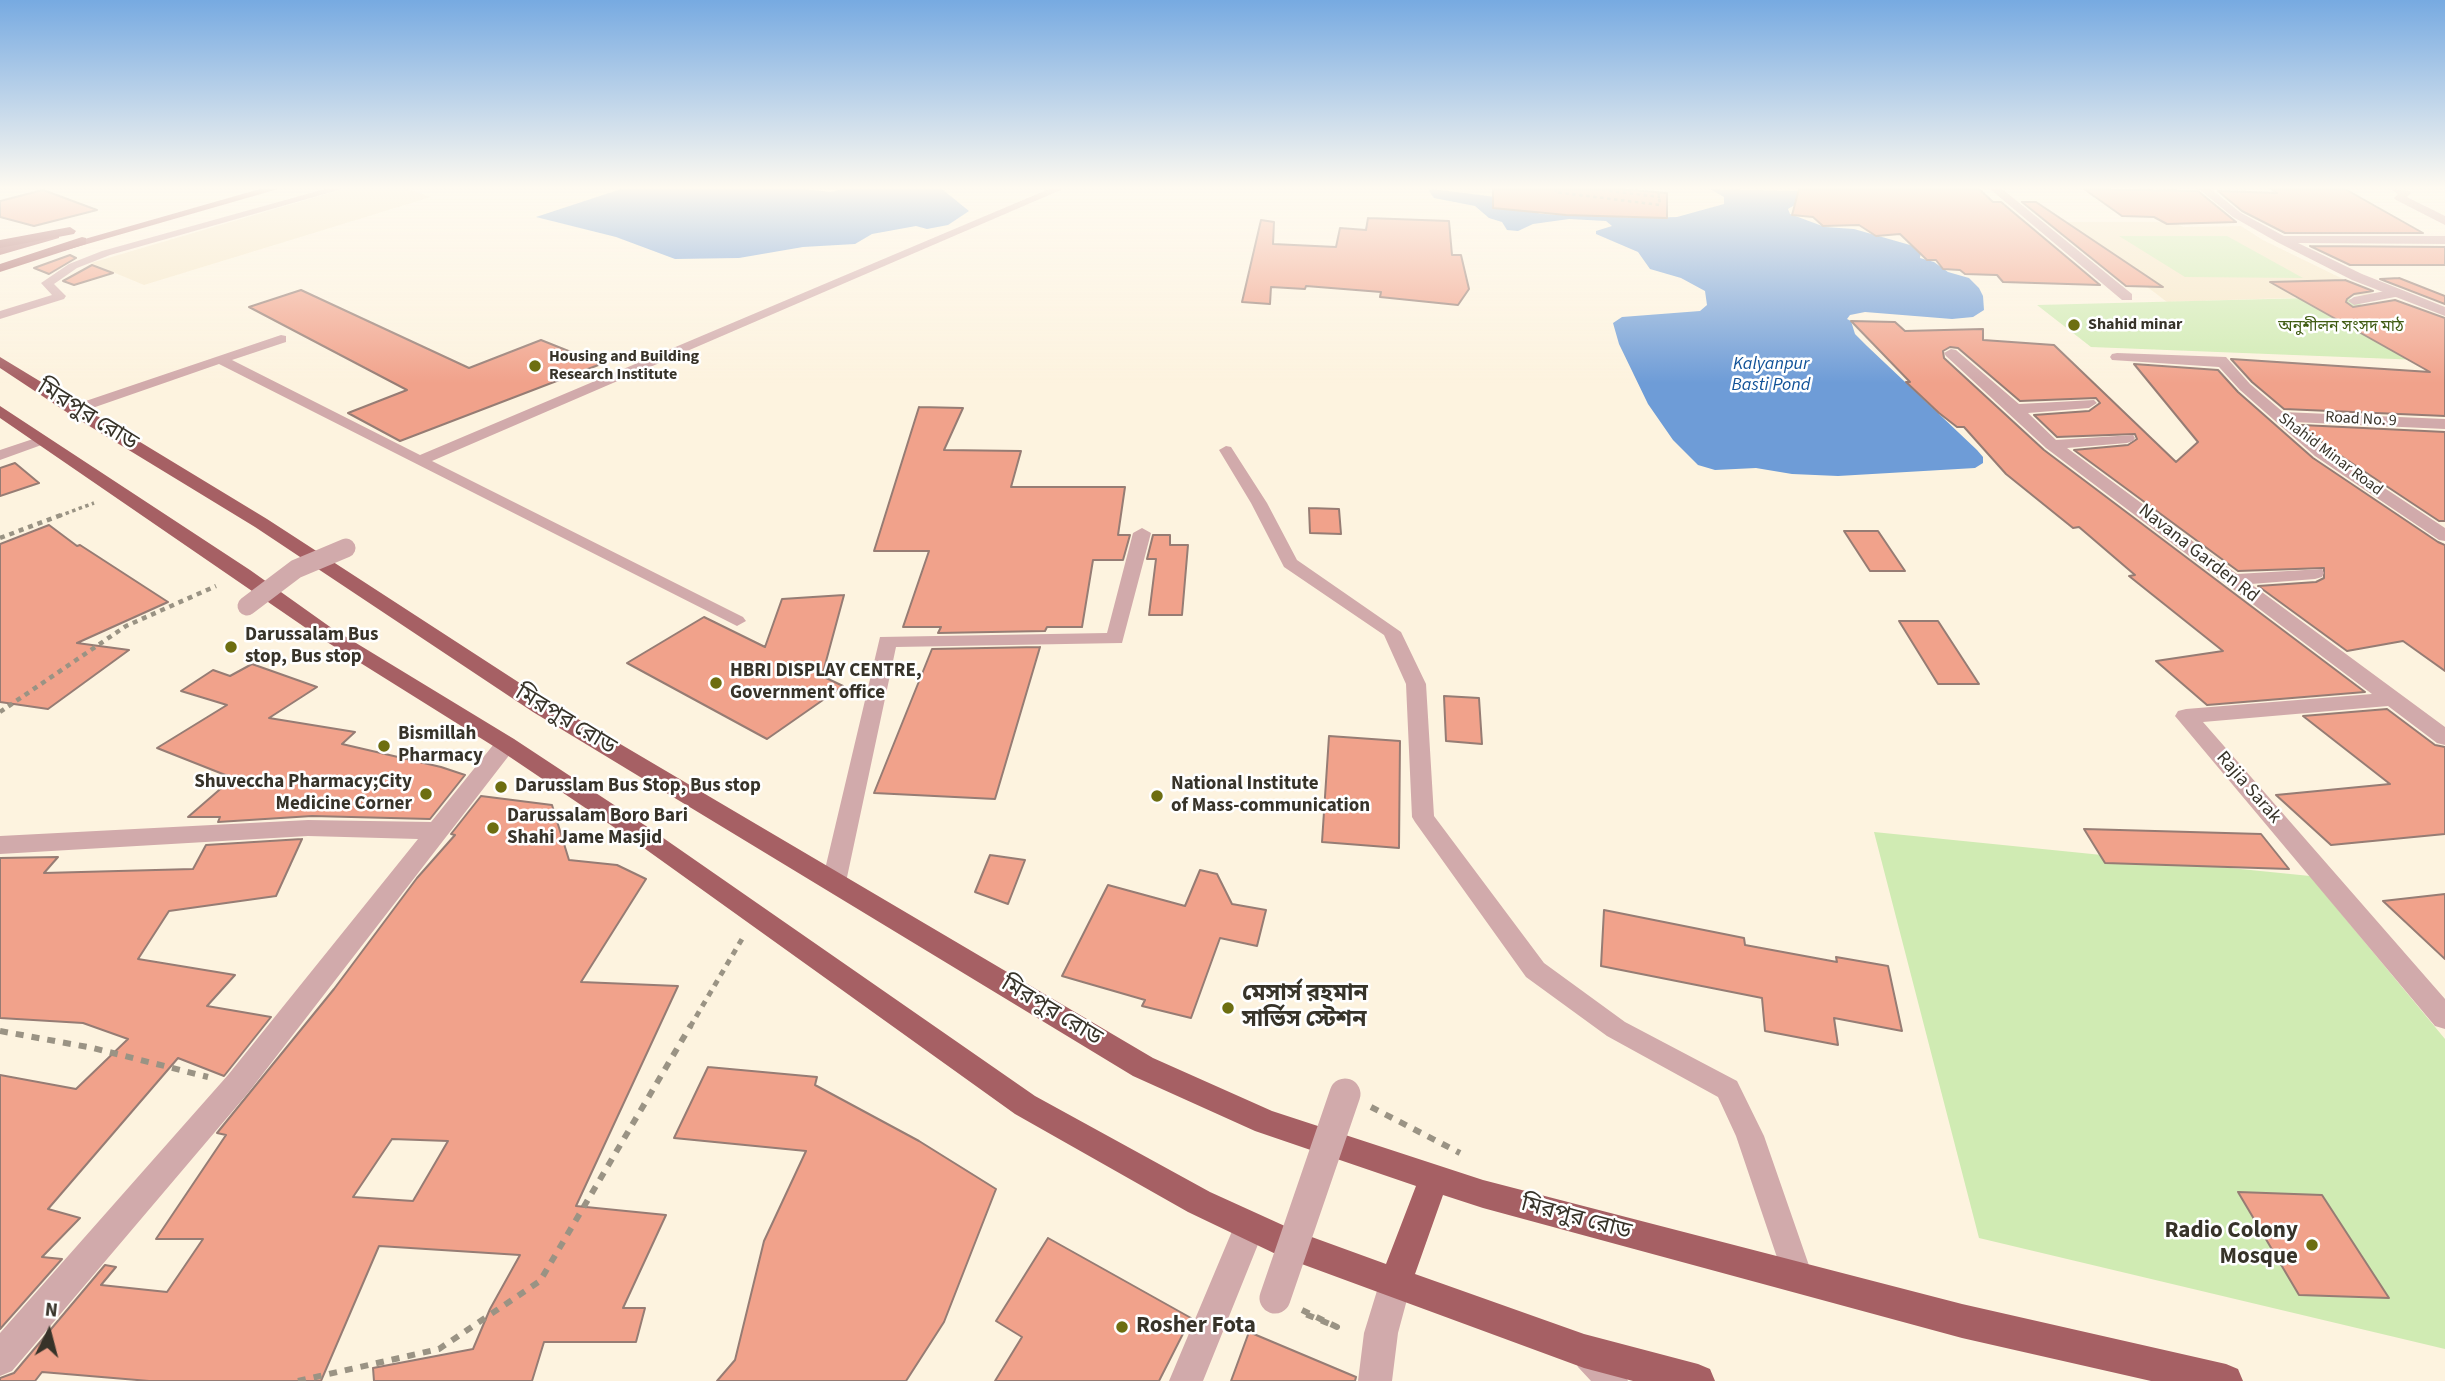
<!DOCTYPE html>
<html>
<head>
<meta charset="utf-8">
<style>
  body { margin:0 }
  #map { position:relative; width:2445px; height:1381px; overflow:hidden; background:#fdf3df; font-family:"Source Sans 3",sans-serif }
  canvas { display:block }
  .north { position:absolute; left:14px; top:1297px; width:70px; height:70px; -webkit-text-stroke:5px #fff; paint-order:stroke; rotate:6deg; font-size:19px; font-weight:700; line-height:28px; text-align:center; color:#373329 }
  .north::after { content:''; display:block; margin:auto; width:24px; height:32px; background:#373329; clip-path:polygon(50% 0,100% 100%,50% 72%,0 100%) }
</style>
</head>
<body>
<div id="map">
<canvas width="2445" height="1381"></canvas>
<div class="north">N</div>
</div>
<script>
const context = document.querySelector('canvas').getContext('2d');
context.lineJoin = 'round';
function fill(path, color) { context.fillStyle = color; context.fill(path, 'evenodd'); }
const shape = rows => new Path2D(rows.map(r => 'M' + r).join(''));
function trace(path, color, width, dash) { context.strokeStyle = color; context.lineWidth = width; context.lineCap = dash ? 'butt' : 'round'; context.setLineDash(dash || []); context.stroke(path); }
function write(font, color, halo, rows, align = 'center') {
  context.font = font + ' "Source Sans 3","Noto Sans Bengali",sans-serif'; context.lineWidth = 5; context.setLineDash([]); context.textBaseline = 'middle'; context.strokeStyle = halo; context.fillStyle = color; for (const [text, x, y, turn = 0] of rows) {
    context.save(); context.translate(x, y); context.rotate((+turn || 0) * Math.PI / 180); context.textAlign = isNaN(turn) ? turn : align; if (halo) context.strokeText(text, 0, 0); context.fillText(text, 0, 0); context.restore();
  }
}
fill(shape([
  [343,189,407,189,431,197,144,285,91,263],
  [2062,222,2174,222,2183,227,2241,226,2263,240,2376,295,2167,302]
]), '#f6e6c6');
fill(shape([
  [2119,236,2227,236,2303,278,2185,277],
  [2347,297,2445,350,2445,361,2091,347,2037,305],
  [1874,832,2310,876,2445,1039,2445,1349,1979,1238]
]), '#d0ebb3');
fill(shape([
  [621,189,803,189,831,192,843,189,942,189,969,211,948,225,927,229,916,226,872,234,855,244,803,247,739,258,675,259,616,237,536,217],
  [1432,189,1496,197,1516,208,1542,214,1643,218,1677,217,1724,204,1724,197,1710,189,1805,191,1798,203,1788,209,1790,214,1825,227,1854,229,1917,247,1921,251,1920,258,1934,262,1948,272,1969,278,1979,288,1983,296,1984,310,1973,317,1952,319,1865,312,1850,315,1847,319,1851,321,1855,334,1867,346,1977,450,1983,457,1983,463,1975,468,1838,476,1792,474,1756,468,1715,470,1698,465,1673,440,1648,404,1619,344,1613,323,1622,317,1700,311,1707,305,1705,291,1681,278,1650,269,1638,252,1596,234,1596,231,1612,226,1606,221,1569,219,1533,224,1518,231,1507,230,1502,222,1489,218,1475,206,1434,198,1429,191]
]), '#6e9cd7');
const building = shape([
  [1493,189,1618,189,1667,193,1667,218,1566,215,1493,208,1493,189],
  [1799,189,1979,189,1993,202,2001,202,2100,285,2003,282,1997,275,1965,274,1960,270,1943,269,1936,260,1927,260,1900,234,1876,236,1859,225,1823,226,1813,217,1792,215,1799,189],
  [2084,189,2198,191,2236,222,2167,224,2154,217,2122,216,2084,189],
  [2271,189,2345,189,2423,233,2285,233,2242,211,2218,191,2277,193,2271,189],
  [43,190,97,210,34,226,0,217,0,201,43,190],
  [2022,202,2036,202,2163,287,2126,286,2022,202],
  [1368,218,1449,221,1452,255,1461,255,1469,289,1458,305,1380,297,1381,292,1306,286,1305,289,1271,287,1270,304,1242,302,1261,220,1274,222,1273,244,1336,247,1340,228,1366,230,1368,218],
  [2310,246,2445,247,2445,265,2350,265,2310,246],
  [70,255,76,258,49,274,34,268,70,255],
  [92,265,113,273,74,285,63,281,92,265],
  [2399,278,2445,296,2445,304,2380,279,2399,278],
  [2345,280,2373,291,2354,294,2347,299,2346,302,2353,307,2395,300,2445,318,2445,416,2284,409,2252,382,2231,359,2430,372,2270,282,2345,280],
  [301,290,469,368,541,340,601,364,400,441,348,413,407,390,249,307,301,290],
  [1851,321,1895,322,1905,331,1983,329,1983,340,2054,345,2176,462,2198,442,2134,364,2218,370,2238,392,2313,458,2438,542,2445,545,2445,671,2403,641,2347,651,2258,586,2316,582,2324,578,2324,568,2238,571,2074,450,2128,445,2137,439,2135,434,2057,437,2034,415,2089,411,2100,403,2096,398,2020,401,1958,348,1950,347,1943,351,1944,358,2044,450,2365,692,2207,705,2156,661,2223,651,2129,576,2135,575,2079,527,2073,528,2006,474,1964,427,1957,427,1939,413,1906,382,1910,382,1851,321],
  [919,407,963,408,944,450,1021,451,1011,487,1125,487,1118,535,1130,535,1123,560,1093,560,1082,627,1047,627,1045,631,938,633,941,627,903,627,929,551,874,551,919,407],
  [2302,425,2445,432,2445,521,2439,521,2329,448,2302,425],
  [15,463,39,483,0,496,0,468,15,463],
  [1309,508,1339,509,1341,534,1310,533,1309,508],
  [49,525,77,546,80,545,168,602,77,643,129,650,48,709,0,702,0,544,49,525],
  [1844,531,1878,531,1905,571,1870,571,1844,531],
  [1153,535,1170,535,1170,545,1188,545,1182,615,1149,615,1156,559,1147,559,1153,535],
  [844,595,822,676,843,686,767,739,627,663,704,617,765,647,782,599,844,595],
  [1899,621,1938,621,1979,684,1938,684,1899,621],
  [1040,647,995,799,874,793,932,649,1040,647],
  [252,664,317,687,269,718,355,732,342,744,441,767,465,775,430,819,312,816,218,822,220,817,188,817,233,778,157,748,227,705,181,691,213,670,230,676,252,664],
  [1444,696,1479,698,1482,744,1446,741,1444,696],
  [2387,709,2435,745,2445,747,2445,834,2331,845,2276,795,2390,784,2303,716,2387,709],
  [1329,736,1400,741,1399,848,1322,842,1329,736],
  [481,796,552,805,569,860,617,865,646,879,581,982,678,986,576,1206,666,1215,623,1308,645,1308,636,1342,544,1342,532,1381,374,1381,373,1368,473,1349,490,1309,520,1255,379,1246,321,1381,149,1381,42,1372,35,1381,0,1381,0,1378,14,1373,105,1265,116,1267,101,1285,167,1292,203,1239,156,1239,226,1135,217,1133,334,989,417,878,455,835,451,834,481,796],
  [392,1139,448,1141,413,1201,353,1197,392,1139],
  [2084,829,2261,834,2289,869,2105,863,2084,829],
  [302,839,276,896,169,911,138,959,235,975,207,1006,271,1017,224,1076,178,1058,48,1209,80,1218,42,1257,62,1259,0,1329,0,1075,76,1089,128,1039,83,1023,0,1018,0,858,58,857,44,873,193,869,206,845,302,839],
  [990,855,1025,860,1008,904,975,892,990,855],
  [1200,870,1217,874,1232,904,1266,910,1257,946,1220,938,1191,1018,1142,1006,1145,1000,1062,976,1108,885,1185,906,1200,870],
  [2445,894,2445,959,2383,901,2445,894],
  [1604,910,1744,938,1745,945,1837,962,1836,957,1888,966,1902,1031,1834,1018,1838,1045,1765,1031,1762,998,1601,966,1604,910],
  [708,1067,817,1077,815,1085,919,1141,996,1189,944,1322,906,1381,717,1381,735,1360,764,1241,806,1151,674,1138,708,1067],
  [2238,1192,2322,1195,2389,1298,2299,1295,2238,1192],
  [1048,1238,1191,1318,1159,1381,995,1381,1022,1337,996,1321,1048,1238],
  [1249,1332,1356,1377,1355,1381,1231,1381,1249,1332]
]);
fill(building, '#f1a28b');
trace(building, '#967c74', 2);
trace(shape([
  [1557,189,1555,192,1660,205,1658,189],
  [1595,189,1660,197],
  [1622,189,1631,191]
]), '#9a9384', 2.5, [3.5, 3.5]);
trace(shape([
  [59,516,94,503]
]), '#9a9384', 3.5, [3.5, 3.5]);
trace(shape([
  [0,538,64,514],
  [0,712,126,626,216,586]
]), '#9a9384', 4.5, [5, 5]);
trace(shape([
  [690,1027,742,939]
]), '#9a9384', 5, [6, 6]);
trace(shape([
  [0,1031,93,1048,208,1077],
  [1371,1107,1460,1153],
  [1302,1310,1337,1327,1303,1313],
  [298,1381,439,1349,540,1281,691,1025]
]), '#9a9384', 6, [8, 8]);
fill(shape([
  [325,189,342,189,110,255,77,268,54,284,66,296,64,299,0,319,0,311,52,295,41,283,69,264,102,251,325,189],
  [1049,189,1063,189,432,461,743,617,746,621,737,626,219,364,78,413,68,413,66,410,68,407,281,335,286,336,286,342,232,360,420,455,1049,189],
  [2396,289,2400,290,2400,296,2354,305,2348,301,2354,297,2396,289],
  [42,436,49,440,47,443,0,460,0,450,42,436],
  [1226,446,1231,447,1267,503,1297,560,1401,632,1426,684,1434,816,1544,963,1625,1022,1737,1081,1764,1136,1813,1277,1809,1287,1798,1291,1787,1287,1736,1136,1718,1097,1607,1036,1526,977,1415,822,1412,817,1406,684,1384,635,1284,567,1251,503,1219,450,1226,446],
  [1589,1340,1600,1345,1623,1370,1628,1381,1591,1381,1578,1367,1573,1356,1578,1345,1589,1340]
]), '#d1aaab');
fill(shape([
  [1990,189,2002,189,2132,294,2132,300,2122,300,1990,189],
  [2199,189,2211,189,2241,213,2284,236,2445,236,2445,244,2298,243,2362,274,2445,307,2445,316,2352,280,2277,242,2233,217,2199,189],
  [2390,189,2409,191,2411,193,2407,197,2445,216,2445,225,2396,200,2394,198,2398,194,2390,189],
  [1951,349,1956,350,2019,404,2094,400,2097,403,2089,408,2028,413,2056,440,2133,435,2135,438,2133,441,2127,443,2067,448,2237,574,2322,569,2324,573,2322,577,2315,579,2251,584,2445,727,2445,745,2437,743,2388,706,2203,722,2445,999,2445,1029,2435,1026,2175,716,2178,711,2186,709,2372,694,2046,448,1946,356,1944,353,1951,349],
  [2117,353,2226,357,2250,384,2283,412,2445,419,2445,429,2294,422,2327,450,2445,528,2445,541,2439,540,2315,456,2240,390,2219,367,2112,360,2110,357,2112,354,2117,353],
  [1142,528,1151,533,1122,643,896,647,846,882,843,888,834,891,825,888,822,882,880,637,1107,633,1133,533,1142,528],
  [506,737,514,739,517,744,514,749,248,1093,12,1371,0,1376,0,1333,228,1075,418,839,308,836,0,854,0,836,308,820,431,822,498,739,506,737],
  [1249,1212,1260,1217,1265,1227,1203,1381,1169,1381,1238,1217,1249,1212],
  [1396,1265,1407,1270,1412,1281,1398,1333,1392,1381,1358,1381,1364,1333,1380,1281,1385,1270,1396,1265]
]), '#d1aaab');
fill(shape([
  [260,189,278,189,63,251,55,251,53,248,260,189],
  [55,231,59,232,59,238,0,255,0,247,55,231]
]), '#ae6b6f');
fill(shape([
  [70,227,76,231,74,234,0,248,0,240,70,227],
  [82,237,86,238,86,244,0,272,0,264,82,237],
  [0,357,267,519,549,702,1153,1058,1272,1111,1483,1180,1962,1304,2226,1364,2238,1369,2243,1381,2151,1381,1962,1338,1483,1208,1443,1195,1415,1274,1584,1334,1698,1364,1710,1369,1715,1381,1633,1381,1584,1368,1280,1256,1188,1212,1015,1114,630,838,498,749,319,637,0,418,0,406,250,570,333,629,514,739,646,826,1035,1096,1210,1192,1298,1232,1386,1264,1416,1186,1255,1131,1133,1076,533,712,255,527,68,413,0,368,0,357]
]), '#a66064');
trace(shape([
  [247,606,296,569,346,548]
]), '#d1aaab', 19);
trace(shape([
  [1275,1298,1345,1094]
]), '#d1aaab', 31);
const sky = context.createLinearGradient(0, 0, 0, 383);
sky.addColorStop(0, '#77aae1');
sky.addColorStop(0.49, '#fefaf1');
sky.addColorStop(1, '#fefaf100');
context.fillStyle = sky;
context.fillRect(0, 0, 2445, 383);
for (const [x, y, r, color] of [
  [2074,325,7,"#6d6e11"],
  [535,366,7,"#6d6e11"],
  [231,647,7,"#6d6e11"],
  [716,683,7,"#6d6e11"],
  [384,746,7,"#6d6e11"],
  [501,787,7,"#6d6e11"],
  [426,794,7,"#6d6e11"],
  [1157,796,7,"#6d6e11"],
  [493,828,7,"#6d6e11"],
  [1228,1008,7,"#6d6e11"],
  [2312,1245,7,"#6d6e11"],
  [1122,1327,7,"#6d6e11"]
]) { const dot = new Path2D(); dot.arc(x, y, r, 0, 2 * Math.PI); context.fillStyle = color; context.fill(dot); trace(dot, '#fff', 2.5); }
write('bold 16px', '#373329', '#fff', [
  ["Shahid minar",2088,325],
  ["Housing and Building",549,357],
  ["Research Institute",549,375]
], 'left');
write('16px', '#405c13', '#fff', [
  ["অনুশীলন সংসদ মাঠ",2341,327]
]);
write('16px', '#373329', '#fff', [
  ["Road No. 9",2361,420,3],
  ["Shahid Minar Road",2330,455,37]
]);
write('italic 18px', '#115298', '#fff', [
  ["Kalyanpur",1771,365],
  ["Basti Pond",1771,386]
]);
write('19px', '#373329', '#fff', [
  ["Navana Garden Rd",2198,554,38],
  ["Rajia Sarak",2248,788,49]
]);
write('bold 19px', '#373329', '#fff', [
  ["Darussalam Bus",245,636],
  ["stop, Bus stop",245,658],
  ["HBRI DISPLAY CENTRE,",730,672],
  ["Government office",730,694],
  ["Bismillah",398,735],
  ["Pharmacy",398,757],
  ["Shuveccha Pharmacy;City",412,783,"right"],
  ["Medicine Corner",412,805,"right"],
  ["National Institute",1171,785],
  ["of Mass-communication",1171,807],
  ["Darusslam Bus Stop, Bus stop",515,787],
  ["Darussalam Boro Bari",507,817],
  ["Shahi Jame Masjid",507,839]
], 'left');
write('23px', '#373329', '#fff', [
  ["মিরপুর রোড",87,416,32],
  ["মিরপুর রোড",565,721,31],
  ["মিরপুর রোড",1051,1012,31],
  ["মিরপুর রোড",1576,1219,15]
]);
write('bold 23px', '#373329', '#fff', [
  ["মেসার্স রহমান",1242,995],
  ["সার্ভিস স্টেশন",1242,1021],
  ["Radio Colony",2298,1232,"right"],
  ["Mosque",2298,1258,"right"],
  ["Rosher Fota",1136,1327]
], 'left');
</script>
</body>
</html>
